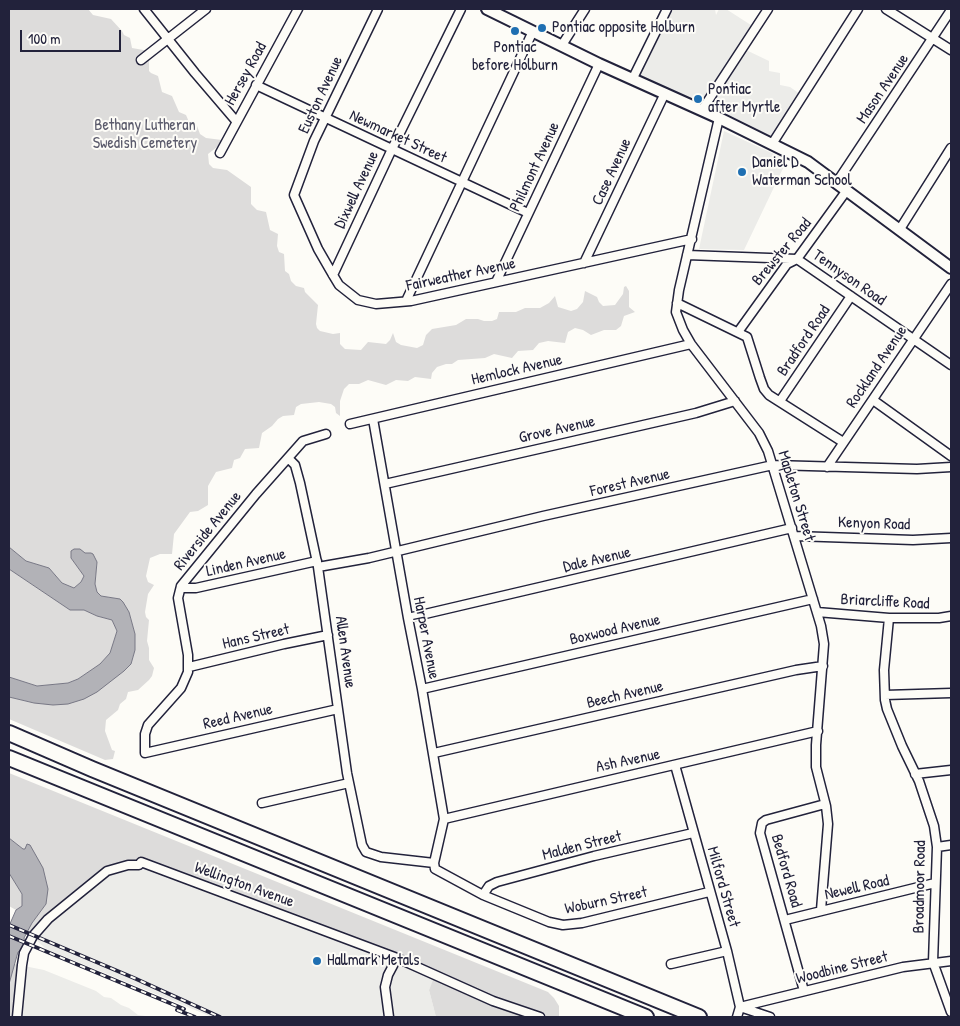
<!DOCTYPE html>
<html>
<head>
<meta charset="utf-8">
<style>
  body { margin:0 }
  #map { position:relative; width:960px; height:1026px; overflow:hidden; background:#fdfcf7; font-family:"Patrick Hand",sans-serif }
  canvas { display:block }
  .frame { position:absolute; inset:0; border:10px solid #22223b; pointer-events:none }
  .scale { position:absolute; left:20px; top:30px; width:101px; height:22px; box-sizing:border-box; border:2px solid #22223b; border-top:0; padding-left:6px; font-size:15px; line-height:18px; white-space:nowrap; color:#22223b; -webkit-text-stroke:4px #fdfcf7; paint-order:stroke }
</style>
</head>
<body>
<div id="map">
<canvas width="960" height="1026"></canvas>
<div class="frame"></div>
<div class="scale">100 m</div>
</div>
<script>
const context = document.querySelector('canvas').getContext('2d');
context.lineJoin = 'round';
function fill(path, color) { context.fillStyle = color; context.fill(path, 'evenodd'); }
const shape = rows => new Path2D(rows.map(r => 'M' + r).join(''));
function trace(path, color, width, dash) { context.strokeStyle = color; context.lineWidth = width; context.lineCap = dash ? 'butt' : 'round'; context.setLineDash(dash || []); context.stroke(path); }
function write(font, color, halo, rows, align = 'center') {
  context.font = font + ' "Patrick Hand",sans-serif'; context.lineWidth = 4; context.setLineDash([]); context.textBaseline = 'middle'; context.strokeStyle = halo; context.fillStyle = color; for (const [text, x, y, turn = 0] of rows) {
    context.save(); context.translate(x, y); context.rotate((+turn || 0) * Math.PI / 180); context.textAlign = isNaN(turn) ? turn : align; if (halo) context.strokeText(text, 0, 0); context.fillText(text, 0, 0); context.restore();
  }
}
fill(shape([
  [666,9,715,9,716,15,719,9,726,9,754,27,744,49,769,61,769,71,780,73,780,85,790,87,800,94,772,144,636,80],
  [724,131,787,160,744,250,699,249],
  [140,865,436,975,429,990,436,1017,212,1017,46,949,33,937,48,920,107,873],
  [24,966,44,970,96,991,104,997,111,998,121,1005,129,1008,138,1015,153,1017,17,1017]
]), '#ecece9');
fill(shape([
  [9,9,88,9,93,15,111,19,122,31,124,35,130,38,132,48,149,51,149,71,151,73,158,76,162,92,172,96,179,112,186,115,189,122,197,126,200,134,206,138,222,140,221,144,208,154,209,164,213,168,227,170,251,187,251,204,257,210,266,212,270,230,278,234,277,246,279,252,284,254,285,271,289,274,291,281,296,286,304,288,305,292,318,305,316,324,317,328,320,331,333,334,340,333,340,344,345,349,361,350,368,342,386,344,390,340,393,333,396,342,401,345,417,348,423,345,426,335,432,329,456,325,466,319,478,319,484,321,492,321,497,319,499,312,516,312,525,308,540,308,549,303,555,296,558,307,571,311,577,309,583,302,585,291,597,297,599,302,603,306,615,305,623,294,624,287,626,286,629,291,629,307,635,312,624,316,621,326,616,330,604,330,591,335,583,330,575,328,568,332,565,343,548,341,539,343,533,350,518,351,512,358,494,354,485,358,458,360,452,364,446,364,437,367,432,373,431,379,415,377,408,381,396,380,386,385,368,380,359,384,349,384,344,389,340,401,340,416,336,413,335,407,331,404,319,402,301,404,296,407,294,415,283,416,278,419,272,426,262,433,259,448,245,449,240,458,234,460,232,468,216,472,208,486,208,505,198,511,190,512,174,534,172,554,160,554,150,558,146,576,148,582,154,585,148,594,145,612,146,617,149,620,147,641,149,648,149,660,154,668,152,676,149,680,138,690,128,692,126,699,120,704,118,710,106,720,105,731,112,750,115,751,113,759,105,760,9,719,9,697,34,703,118,675,124,671,131,664,135,650,135,634,129,612,120,599,101,596,97,592,95,584,97,562,91,553,85,553,71,558,84,576,81,582,74,588,62,583,49,568,26,561,9,547],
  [9,569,70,610,84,610,97,616,112,620,117,631,110,653,100,664,78,679,68,683,37,686,9,677],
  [9,773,548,992,554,998,559,1006,559,1017,436,1017,429,990,435,975,140,865,107,873,31,937,27,933,32,923,46,904,25,849,23,849,9,838],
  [9,873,22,894,22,906,16,910,9,906],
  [14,964,21,965,17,1017,9,1017,9,984]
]), '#dddcdb');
const water = shape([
  [9,547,26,561,49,568,62,583,74,588,81,582,84,576,71,558,71,551,74,549,80,549,85,553,91,553,93,554,97,562,95,584,97,592,101,596,120,599,123,602,129,612,135,634,135,650,131,664,124,671,97,692,84,699,68,704,53,705,34,703,9,697,9,677,37,686,68,683,78,679,100,664,110,653,117,631,112,620,97,616,84,610,70,610,9,569,9,547],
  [9,838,23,849,25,849,27,844,30,845,43,868,48,889,46,904,32,923,24,938,25,944,23,950,18,952,9,984,9,926,16,910,22,906,22,894,9,873,9,838]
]);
fill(water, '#b2b2b7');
trace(water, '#787885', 1);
const street = shape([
  [144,9,195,73,236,121],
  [378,9,314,141,294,195,318,249,333,275,339,285,358,300,376,304,411,301,692,239],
  [886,9,951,50],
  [562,45,585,9],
  [141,60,206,9],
  [633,78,667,9],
  [256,85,528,213],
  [702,110,768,9],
  [719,118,679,290,676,312,683,330,691,344,759,433,768,451,821,626,824,644,816,745,816,767,826,806,828,824,821,910],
  [772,144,858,9],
  [220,153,298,9],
  [837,182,951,10],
  [900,229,951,148],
  [687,255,797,259,951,365],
  [584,263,665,93],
  [333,275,392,149,461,9],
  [496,282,599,64],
  [406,301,533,31],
  [677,303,747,337,760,378,764,389,769,395,843,442],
  [738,332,787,264,797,259,847,190],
  [873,400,951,456],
  [780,401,851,296],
  [373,419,408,618,422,689,444,819,434,863,435,869,483,895,549,922,563,925,582,923,709,892],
  [350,424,691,344],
  [326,434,303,441,256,494,181,586,178,598,188,655,188,672,181,688,148,725,145,734,145,753,338,709],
  [288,458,295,465,300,483,318,567,347,773,362,845,366,852,381,857,434,863],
  [827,467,951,284],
  [385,484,696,413,735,401],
  [795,536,913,540,951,538],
  [318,567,369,558,543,516,773,465,917,469,951,467],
  [181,586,183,588,196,588,317,561],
  [817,612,889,618,939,618,951,616],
  [408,618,792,528],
  [889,618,884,670,885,700,887,709,902,746,919,781,934,826,937,847,933,962,951,1012],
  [189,667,284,644,328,635],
  [422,689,813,599],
  [885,695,951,693],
  [434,753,796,670,823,666],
  [675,765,727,951,740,1007,737,1017],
  [915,774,951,770],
  [262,803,349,783],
  [444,819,818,731],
  [937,847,951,845],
  [483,895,489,886,497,882,594,856,693,833],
  [785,920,935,883],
  [671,964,727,951],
  [804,991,760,833,762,823,766,820,825,804],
  [740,1007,903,967,951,961],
  [740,1007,770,1017],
  [17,1017,22,965,24,953,33,936,48,919,107,871,128,865,139,865,141,862,397,958,493,1001,540,1017],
  [389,1017,385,987,388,975,397,958]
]);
const secondary = shape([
  [487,9,599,64,719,118,808,162,951,268]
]);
const highway = shape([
  [9,733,92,769,699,1017],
  [9,758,646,1017]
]);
trace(street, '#22223b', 11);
trace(secondary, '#22223b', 14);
trace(highway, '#22223b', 18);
trace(street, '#fdfcf7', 8);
trace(secondary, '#fdfcf7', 10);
trace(highway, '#fdfcf7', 14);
const rail = shape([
  [9,925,134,978,220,1017],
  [9,936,184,1009],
  [177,1010,195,1017]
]);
trace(rail, '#22223b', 4);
trace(rail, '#fdfcf7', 2, [5.5]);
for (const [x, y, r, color] of [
  [542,28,5,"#1f6fb2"],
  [515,31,5,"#1f6fb2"],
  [698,99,5,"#1f6fb2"],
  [742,172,5,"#1f6fb2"],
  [317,961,5,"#1f6fb2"]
]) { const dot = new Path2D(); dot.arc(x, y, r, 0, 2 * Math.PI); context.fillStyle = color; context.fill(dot); trace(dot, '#fdfcf7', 2); }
write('16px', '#22223b', '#fdfcf7', [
  ["Pontiac opposite Holburn",552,28],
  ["Pontiac",515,48,"center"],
  ["before Holburn",515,66,"center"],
  ["Pontiac",708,90],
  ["after Myrtle",708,108],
  ["Daniel D",752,163],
  ["Waterman School",752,181],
  ["Hallmark Metals",327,961]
], 'left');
write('16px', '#22223b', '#fdfcf7', [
  ["Hersey Road",246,74,-61],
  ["Mason Avenue",883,89,-56],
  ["Euston Avenue",321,95,-65],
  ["Newmarket Street",398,137,25],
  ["Philmont Avenue",535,167,-65],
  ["Case Avenue",612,172,-65],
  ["Dixwell Avenue",357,190,-65],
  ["Brewster Road",782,252,-50],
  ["Fairweather Avenue",461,275,-12],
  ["Tennyson Road",849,278,35],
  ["Bradford Road",804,341,-56],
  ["Rockland Avenue",877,367,-56],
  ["Hemlock Avenue",517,370,-13],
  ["Grove Avenue",557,430,-13],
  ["Forest Avenue",630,483,-13],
  ["Mapleton Street",796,496,73],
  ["Kenyon Road",874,524,2],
  ["Riverside Avenue",208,531,-51],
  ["Dale Avenue",597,560,-13],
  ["Linden Avenue",246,563,-13],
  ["Briarcliffe Road",885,602,3],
  ["Boxwood Avenue",615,630,-13],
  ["Hans Street",256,637,-13],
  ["Harper Avenue",426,638,79],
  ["Allen Avenue",345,652,82],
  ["Beech Avenue",625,695,-13],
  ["Reed Avenue",238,717,-13],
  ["Ash Avenue",628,761,-12],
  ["Malden Street",582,846,-14],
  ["Bedford Road",786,871,74],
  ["Wellington Avenue",244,885,20],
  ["Milford Street",723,887,74],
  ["Broadmoor Road",920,887,-89],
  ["Newell Road",857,888,-13],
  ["Woburn Street",606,901,-12],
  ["Woodbine Street",842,968,-14]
]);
write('16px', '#5a5a6b', '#fdfcf7', [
  ["Bethany Lutheran",145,126],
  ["Swedish Cemetery",145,144]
]);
</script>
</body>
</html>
